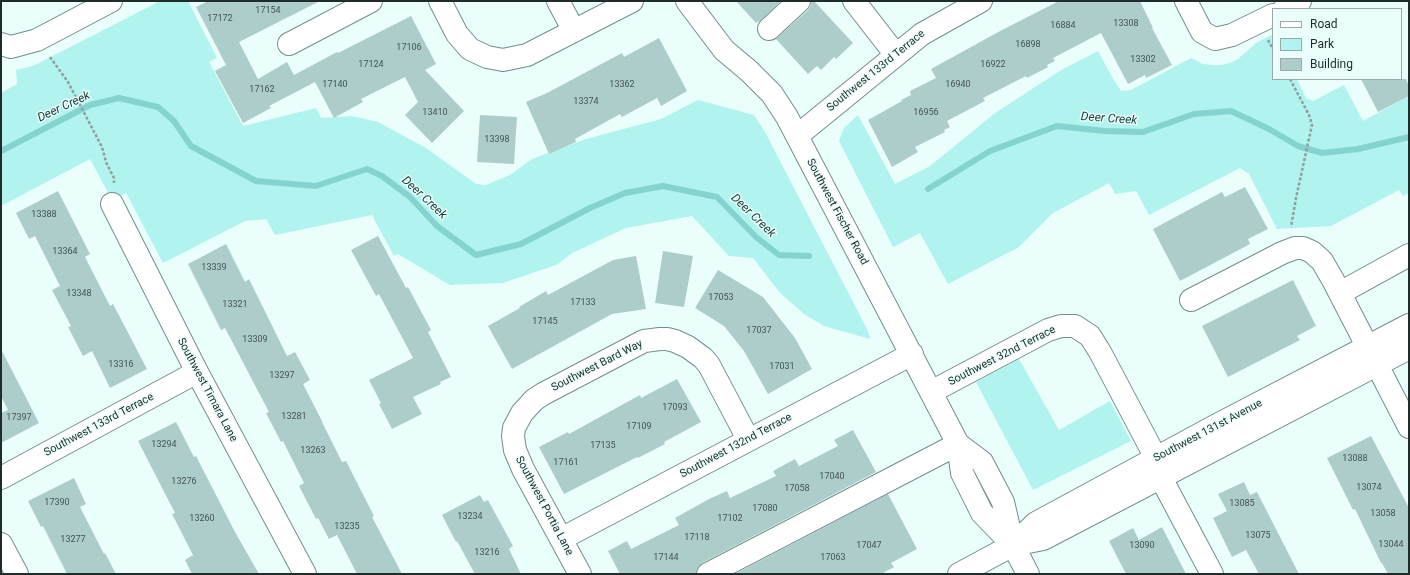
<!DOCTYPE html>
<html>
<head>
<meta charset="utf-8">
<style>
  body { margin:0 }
  #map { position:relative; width:1410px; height:575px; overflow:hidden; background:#eafefc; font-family:Roboto,sans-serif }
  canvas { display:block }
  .frame { position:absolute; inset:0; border:2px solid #1f2c2b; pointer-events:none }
  .legend { position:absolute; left:1272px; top:8px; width:130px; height:72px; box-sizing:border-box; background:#eafefc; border:1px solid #99aaa8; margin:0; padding:5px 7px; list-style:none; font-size:12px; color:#1f2c2b }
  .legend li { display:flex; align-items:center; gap:8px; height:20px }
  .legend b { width:20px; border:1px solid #99aaa8 }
</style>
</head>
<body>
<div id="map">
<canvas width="1410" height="575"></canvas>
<div class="frame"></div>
<ul class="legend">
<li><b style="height:5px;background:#fff"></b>Road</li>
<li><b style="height:11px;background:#b0f3ef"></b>Park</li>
<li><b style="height:11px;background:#adcdca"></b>Building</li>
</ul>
</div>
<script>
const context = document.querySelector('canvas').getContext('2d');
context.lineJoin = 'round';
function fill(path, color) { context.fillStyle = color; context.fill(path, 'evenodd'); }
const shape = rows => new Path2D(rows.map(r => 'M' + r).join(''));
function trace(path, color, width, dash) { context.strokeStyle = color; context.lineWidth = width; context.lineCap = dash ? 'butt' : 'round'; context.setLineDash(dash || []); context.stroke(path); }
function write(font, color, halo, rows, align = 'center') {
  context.font = font + ' Roboto,sans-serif'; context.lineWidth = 3; context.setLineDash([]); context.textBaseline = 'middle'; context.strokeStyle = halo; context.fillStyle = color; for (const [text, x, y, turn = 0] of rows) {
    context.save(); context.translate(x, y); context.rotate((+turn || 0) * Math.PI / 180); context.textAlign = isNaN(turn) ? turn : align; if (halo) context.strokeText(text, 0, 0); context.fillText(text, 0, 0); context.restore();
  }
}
fill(shape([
  [160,1,188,1,217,58,209,62,243,126,316,108,321,118,352,116,378,122,426,148,476,184,486,185,510,175,532,159,586,139,661,119,698,100,754,115,765,132,868,331,870,339,824,326,804,314,780,293,753,258,729,256,692,216,626,228,572,253,556,265,503,283,450,285,398,254,394,256,372,215,275,235,266,219,245,221,163,263,126,193,112,200,90,159,1,206,1,93,17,84,16,70,29,67,37,64],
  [1273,34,1273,79,1297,79,1306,98,1313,101,1344,85,1363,121,1409,96,1409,193,1403,196,1399,190,1331,226,1277,229,1249,174,1240,168,1149,215,1136,191,1115,194,1109,183,1053,213,1019,247,948,284,920,233,893,247,839,141,844,128,858,115,895,184,930,166,995,113,1063,69,1098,51,1112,77,1121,91,1131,90,1191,58,1203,64,1213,65,1221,65,1230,63,1238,59,1256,43],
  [1019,359,1059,430,1110,401,1131,441,1033,490,976,382]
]), '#b0f3ef');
trace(shape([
  [1,151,90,105,119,98,158,107,174,121,191,146,256,181,316,186,367,169,382,176,410,197,437,226,476,255,521,244,590,208,625,193,663,186,717,197,756,237,779,255,809,256],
  [928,189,990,151,1057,126,1105,131,1143,132,1194,114,1231,111,1269,129,1298,146,1322,153,1358,149,1409,137]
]), '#85d3ce', 6);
fill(shape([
  [208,1,320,1,239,42,258,79,287,62,294,75,337,52,338,53,411,16,436,64,425,70,464,111,432,143,405,115,418,102,405,77,361,99,363,102,334,118,315,82,269,106,271,108,243,123,215,71,226,65,196,7],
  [736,1,781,1,759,22,759,21,756,23],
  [811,1,814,1,853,43,836,59,834,57,821,70,817,66,808,74,776,39,808,10,811,5],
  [1059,1,1140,1,1153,28,1152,28,1172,65,1146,78,1145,75,1128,84,1101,33,1053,58,1055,61,1047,65,1048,67,1027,78,1026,76,983,98,985,101,947,121,950,127,944,130,945,132,915,147,918,152,892,167,868,120,902,101,901,100,911,95,910,91,936,78,931,69,1002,30],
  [659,38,687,91,661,106,657,98,622,117,620,114,575,139,576,142,549,154,526,102,547,93,622,53,624,57],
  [1361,79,1406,79,1409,86,1409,96,1378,112],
  [480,115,517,117,514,164,477,162],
  [1245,187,1268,229,1248,239,1250,244,1180,281,1153,229,1222,192,1225,197],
  [58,191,90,254,85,257,110,306,113,304,147,369,110,388,92,351,83,356,68,327,71,326,52,290,60,286,35,236,29,239,16,213],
  [378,236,406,288,408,287,431,330,428,332,451,377,440,382,441,384,413,397,422,414,392,429,379,404,381,403,369,380,413,358,379,294,376,296,351,250],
  [226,244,245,282,249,279,287,356,295,352,310,380,303,384,322,421,322,422,342,462,346,461,374,516,372,517,402,574,357,574,337,535,329,539,318,518,316,519,299,486,304,483,283,441,281,442,266,413,269,412,225,328,221,330,188,264],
  [663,251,693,256,684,307,655,303],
  [636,256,646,309,612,314,512,369,488,326,520,308,519,307,546,291,548,295,613,260],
  [718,270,763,297,795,338,812,369,768,394,744,351,724,326,695,308],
  [1293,280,1316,326,1297,336,1300,340,1228,377,1202,326],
  [1,349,39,423,1,443,1,413,8,410,1,396],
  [677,379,701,422,664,442,665,444,638,458,637,457,564,494,539,447,568,432,569,434,640,395,641,398],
  [176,422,194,457,196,456,235,532,259,574,192,574,185,560,193,555,172,514,175,513,138,441],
  [853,430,876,472,702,563,697,568,696,574,620,574,608,551,627,541,631,549,679,525,675,518,709,499,727,491,730,498,776,476,773,471,795,459,799,466,838,446,834,440],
  [1371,436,1409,508,1409,574,1388,574,1382,563,1381,563,1355,509,1353,510,1327,458],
  [74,478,86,504,80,507,104,554,105,553,116,574,67,574,43,526,41,527,28,501],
  [1244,482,1250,495,1257,492,1299,574,1259,574,1246,550,1232,557,1213,518,1227,511,1218,494],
  [888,494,917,549,891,563,894,567,881,574,735,574],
  [480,495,484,502,488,500,513,546,509,549,521,574,475,574,457,541,456,542,442,515],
  [1162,527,1186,574,1126,574,1109,541,1133,528,1139,540]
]), '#adcdca');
const minor = shape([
  [440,1,457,34,470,49,487,57,503,60,527,55,632,1],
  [558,1,574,31],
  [687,1,724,50,749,71,772,94,787,117,958,444,962,473,982,513,1013,545],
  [854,1,896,55],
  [1186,1,1202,32,1215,39,1232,35,1273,15],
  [1284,9,1300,1],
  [769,29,799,1],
  [1,44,11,47,37,40,111,1],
  [289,44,371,1],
  [797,136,922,34,981,1],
  [112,204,197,372,305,574],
  [1340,293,1409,255],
  [1191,300,1282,253,1295,248,1303,248,1312,252,1322,261,1333,280,1409,427],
  [931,392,1048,330,1061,326,1075,326,1090,336,1100,352,1156,458],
  [958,444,982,462,1003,502,1013,545,1028,574],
  [1,478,197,372],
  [1161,478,1212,574],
  [561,539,912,354],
  [1,544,17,574],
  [1013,545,1036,523,1217,425,1409,325],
  [580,574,523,469,515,450,513,436,514,428,522,413,534,400,543,394,644,341,660,339,667,339,675,341,688,347,703,358,709,365,748,439],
  [708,574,958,444],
  [959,574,1013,545,1043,539,1409,348]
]);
trace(minor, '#718f8d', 24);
trace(shape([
  [1268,40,1273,49],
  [50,57,68,82,102,147,106,162,114,178,114,183],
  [1290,79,1309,115,1312,125,1296,198,1291,227]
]), '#8e9f9e', 2.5, [3, 2]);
trace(minor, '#fff', 22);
write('9px', '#425453', null, [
  ["17154",268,11],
  ["17172",220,19],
  ["13308",1126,24],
  ["16884",1063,26],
  ["16898",1028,45],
  ["17106",409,48],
  ["13302",1143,60],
  ["17124",371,65],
  ["16922",993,65],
  ["17140",335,85],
  ["13362",622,85],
  ["16940",958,85],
  ["17162",262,90],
  ["13374",586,102],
  ["13410",435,113],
  ["16956",926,113],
  ["13398",497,140],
  ["13388",44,215],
  ["13364",65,252],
  ["13339",214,268],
  ["13348",79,294],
  ["17053",721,298],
  ["17133",583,303],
  ["13321",235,305],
  ["17145",545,322],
  ["17037",759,331],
  ["13309",255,340],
  ["13316",121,365],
  ["17031",782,367],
  ["13297",282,376],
  ["17093",675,408],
  ["13281",294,417],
  ["17397",19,418],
  ["17109",639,427],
  ["13294",164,445],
  ["17135",603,446],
  ["13263",313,451],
  ["13088",1355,459],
  ["17161",566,463],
  ["17040",832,477],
  ["13276",184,482],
  ["13074",1369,488],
  ["17058",797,489],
  ["17390",57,503],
  ["13085",1242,504],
  ["17080",765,509],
  ["13058",1383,514],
  ["13234",470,517],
  ["13260",202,519],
  ["17102",730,519],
  ["13235",347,527],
  ["13075",1258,536],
  ["17118",697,538],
  ["13277",73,540],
  ["13044",1391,545],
  ["17047",869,546],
  ["13090",1142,546],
  ["13216",487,553],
  ["17144",666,558],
  ["17063",833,558]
]);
write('11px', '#1f2c2b', '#eafefc', [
  ["Southwest 133rd Terrace",876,71,-39],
  ["Southwest Fischer Road",837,212,62],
  ["Southwest 32nd Terrace",1002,356,-27],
  ["Southwest Bard Way",597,366,-27],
  ["Southwest Timara Lane",207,390,62],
  ["Southwest 133rd Terrace",99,425,-28],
  ["Southwest 131st Avenue",1208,431,-28],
  ["Southwest 132nd Terrace",736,446,-28],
  ["Southwest Portia Lane",544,506,62]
]);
write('italic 12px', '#1a403e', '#eafefc', [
  ["Deer Creek",64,107,-25],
  ["Deer Creek",1109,119,4],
  ["Deer Creek",424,198,43],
  ["Deer Creek",753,216,44]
]);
</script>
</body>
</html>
